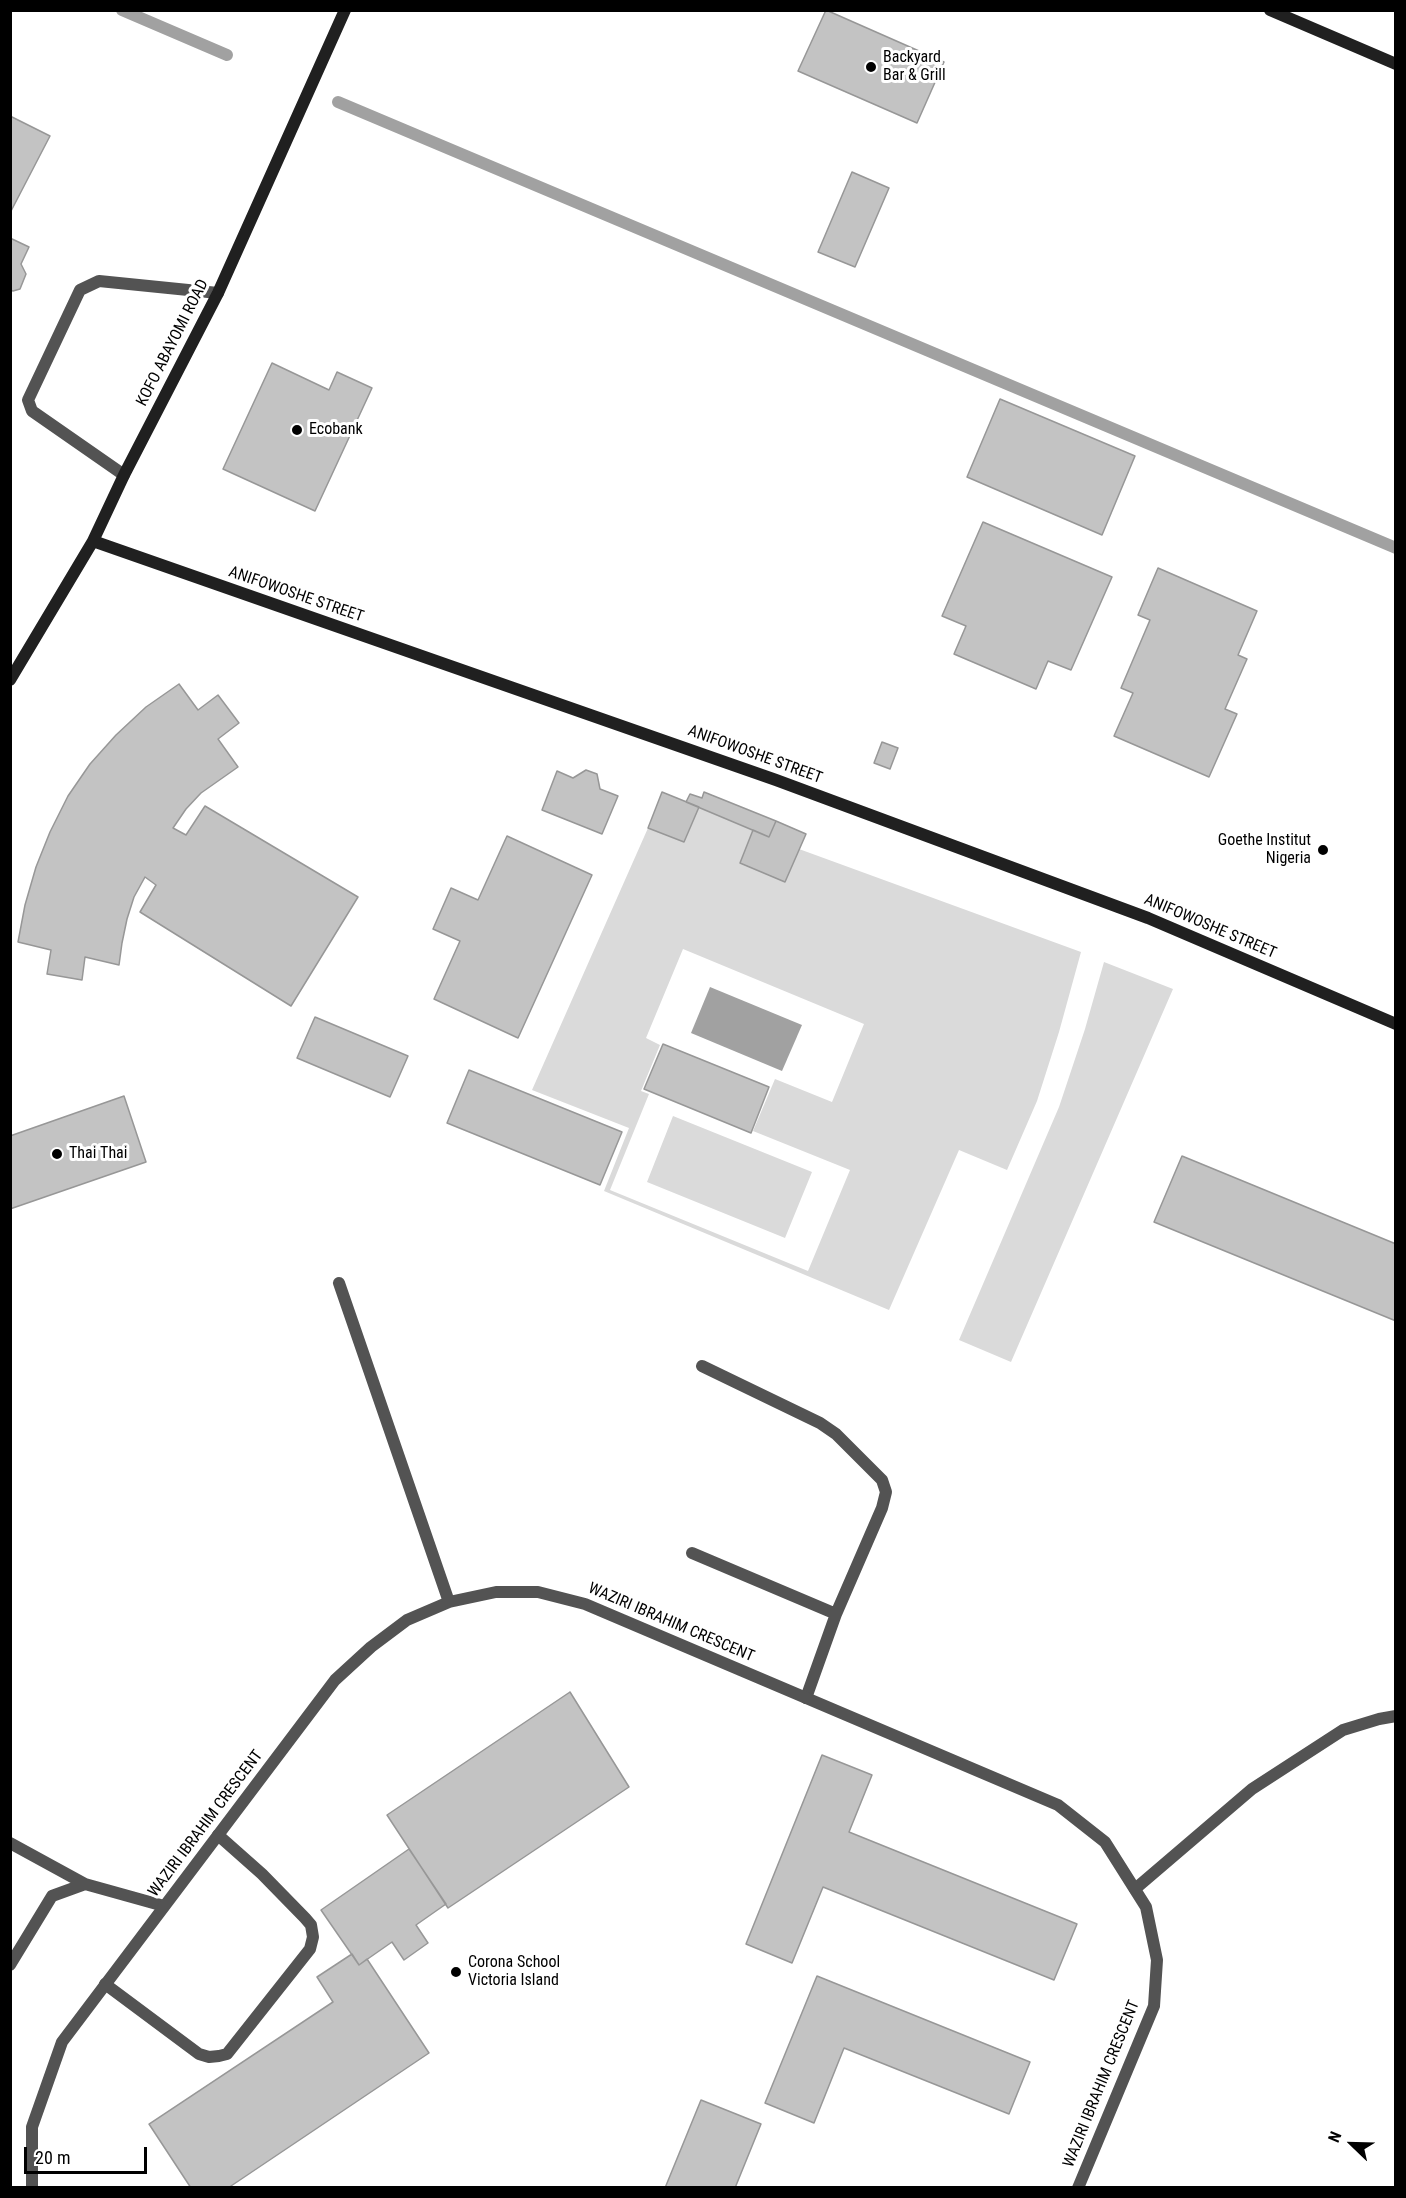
<!DOCTYPE html>
<html>
<head>
<meta charset="utf-8">
<style>
  body { margin:0 }
  #map { position:relative; width:1406px; height:2198px; overflow:hidden; background:#fff; font-family:"Roboto Condensed",sans-serif }
  canvas { display:block }
  .frame { position:absolute; inset:0; border:12px solid #000; pointer-events:none }
  .north { position:absolute; left:1322px; top:2114px; width:60px; height:60px; -webkit-text-stroke:4px #fff; paint-order:stroke; rotate:293deg; font-size:16px; font-weight:700; line-height:24px; text-align:center; color:#000 }
  .north::after { content:''; display:block; margin:auto; width:21px; height:27px; background:#000; clip-path:polygon(50% 0,100% 100%,50% 72%,0 100%) }
  .scale { position:absolute; left:24px; top:2147px; width:123px; height:27px; box-sizing:border-box; border:3px solid #000; border-top:0; padding-left:8px; font-size:18px; line-height:21px; white-space:nowrap; color:#000; -webkit-text-stroke:4px #fff; paint-order:stroke }
</style>
</head>
<body>
<div id="map">
<canvas width="1406" height="2198"></canvas>
<div class="frame"></div>
<div class="north">N</div>
<div class="scale">20 m</div>
</div>
<script>
const context = document.querySelector('canvas').getContext('2d');
context.lineJoin = 'round';
function fill(path, color) { context.fillStyle = color; context.fill(path, 'evenodd'); }
const shape = rows => new Path2D(rows.map(r => 'M' + r).join(''));
function trace(path, color, width, dash) { context.strokeStyle = color; context.lineWidth = width; context.lineCap = dash ? 'butt' : 'round'; context.setLineDash(dash || []); context.stroke(path); }
function write(font, color, halo, rows, align = 'center') {
  context.font = font + ' "Roboto Condensed",sans-serif'; context.lineWidth = 6; context.setLineDash([]); context.textBaseline = 'middle'; context.strokeStyle = halo; context.fillStyle = color; for (const [text, x, y, turn = 0] of rows) {
    context.save(); context.translate(x, y); context.rotate((+turn || 0) * Math.PI / 180); context.textAlign = isNaN(turn) ? turn : align; if (halo) context.strokeText(text, 0, 0); context.fillText(text, 0, 0); context.restore();
  }
}
fill(shape([
  [699,807,753,830,740,863,785,882,799,849,1081,952,1059,1032,1037,1101,1007,1170,959,1150,889,1310,604,1191,629,1128,532,1090,648,828,684,842],
  [683,949,864,1024,832,1102,775,1079,753,1131,850,1170,808,1271,610,1190,649,1094,641,1091,660,1045,646,1038],
  [1104,962,1173,989,1011,1362,959,1340,1059,1107,1085,1029],
  [673,1116,812,1172,785,1238,647,1182]
]), '#dadada');
fill(shape([
  [710,987,802,1025,782,1071,691,1033]
]), '#a1a1a1');
trace(shape([
  [122,10,227,55],
  [338,102,1396,548]
]), '#a1a1a1', 12);
const building = shape([
  [826,10,944,62,917,123,798,71,826,10],
  [10,116,50,136,10,213,10,116],
  [852,172,889,188,855,267,818,252,852,172],
  [10,238,29,247,21,264,26,274,20,289,13,291,10,290,10,238],
  [272,363,329,390,337,372,372,388,315,511,223,469,272,363],
  [1000,399,1135,456,1102,535,967,477,1000,399],
  [983,522,1112,577,1071,670,1048,661,1036,689,954,654,966,626,942,616,983,522],
  [1158,568,1257,611,1238,655,1247,659,1225,709,1237,714,1209,777,1114,736,1133,693,1121,688,1150,620,1138,615,1158,568],
  [179,684,198,710,218,695,239,723,218,739,238,767,201,793,186,809,173,828,186,835,205,806,358,897,291,1006,140,912,156,885,145,877,134,897,127,919,122,943,119,965,85,957,82,980,47,974,51,950,18,942,25,905,36,867,50,832,68,796,90,764,116,735,146,707,179,684],
  [882,742,898,748,890,769,874,763,882,742],
  [586,770,597,774,600,789,618,796,602,834,542,810,557,771,573,778,586,770],
  [662,792,699,807,684,842,648,828,662,792],
  [704,792,776,821,769,837,686,802,690,794,702,798,704,792],
  [776,821,806,834,785,882,740,863,753,830,769,837,776,821],
  [507,836,592,875,518,1038,434,999,460,941,433,929,451,888,478,900,507,836],
  [315,1017,408,1056,390,1097,297,1058,315,1017],
  [663,1044,769,1087,751,1133,644,1089,663,1044],
  [469,1070,622,1132,600,1185,447,1123,469,1070],
  [124,1096,146,1162,10,1209,10,1136,124,1096],
  [1182,1156,1396,1244,1396,1321,1154,1222,1182,1156],
  [570,1692,629,1787,448,1908,387,1815,570,1692],
  [822,1755,872,1775,849,1832,1077,1924,1054,1980,823,1887,792,1963,746,1944,822,1755],
  [409,1849,446,1904,416,1925,428,1943,404,1960,392,1942,359,1965,321,1910,409,1849],
  [352,1954,359,1965,367,1959,429,2053,228,2188,191,2188,149,2124,333,2002,317,1977,352,1954],
  [817,1976,1030,2062,1009,2114,844,2048,814,2123,765,2103,817,1976],
  [701,2100,761,2124,735,2188,665,2188,701,2100]
]);
fill(building, '#c3c3c3');
trace(building, '#979797', 1.5);
trace(shape([
  [124,475,32,411,28,400,80,290,99,281,218,293],
  [702,1366,820,1423,836,1434,882,1480,886,1492,882,1508,836,1614,806,1698],
  [692,1553,836,1614],
  [10,1843,85,1884],
  [1135,1889,1252,1789,1343,1730,1379,1719,1396,1716],
  [10,1965,52,1896,85,1884,164,1906],
  [105,1984,199,2054,209,2057,219,2056,227,2054,310,1949,313,1937,311,1925,305,1918,262,1874,218,1835]
]), '#535353', 12);
trace(shape([
  [339,1283,449,1602],
  [32,2188,32,2127,62,2042,335,1680,371,1647,407,1620,449,1602,496,1592,538,1592,585,1604,1058,1805,1105,1842,1146,1907,1157,1960,1154,2006,1078,2188]
]), '#535353', 12);
trace(shape([
  [1270,10,1396,64],
  [93,541,776,780,1148,918,1396,1024],
  [10,680,93,541,124,475,218,293,345,10]
]), '#202020', 12);
for (const [x, y, r, color] of [
  [871,67,6,"#000"],
  [297,430,6,"#000"],
  [1323,850,6,"#000"],
  [57,1154,6,"#000"],
  [456,1972,6,"#000"]
]) { const dot = new Path2D(); dot.arc(x, y, r, 0, 2 * Math.PI); context.fillStyle = color; context.fill(dot); trace(dot, '#fff', 2); }
write('16px', '#000', '#fff', [
  ["Backyard",883,58],
  ["Bar & Grill",883,76],
  ["Ecobank",309,430],
  ["Goethe Institut",1311,841,"right"],
  ["Nigeria",1311,859,"right"],
  ["Thai Thai",69,1154],
  ["Corona School",468,1963],
  ["Victoria Island",468,1981]
], 'left');
write('16px', '#000', '#fff', [
  ["KOFO ABAYOMI ROAD",173,343,-63],
  ["ANIFOWOSHE STREET",296,595,19],
  ["ANIFOWOSHE STREET",755,755,20],
  ["ANIFOWOSHE STREET",1210,927,23],
  ["WAZIRI IBRAHIM CRESCENT",671,1623,23],
  ["WAZIRI IBRAHIM CRESCENT",206,1824,-53],
  ["WAZIRI IBRAHIM CRESCENT",1102,2084,-68]
]);
</script>
</body>
</html>
